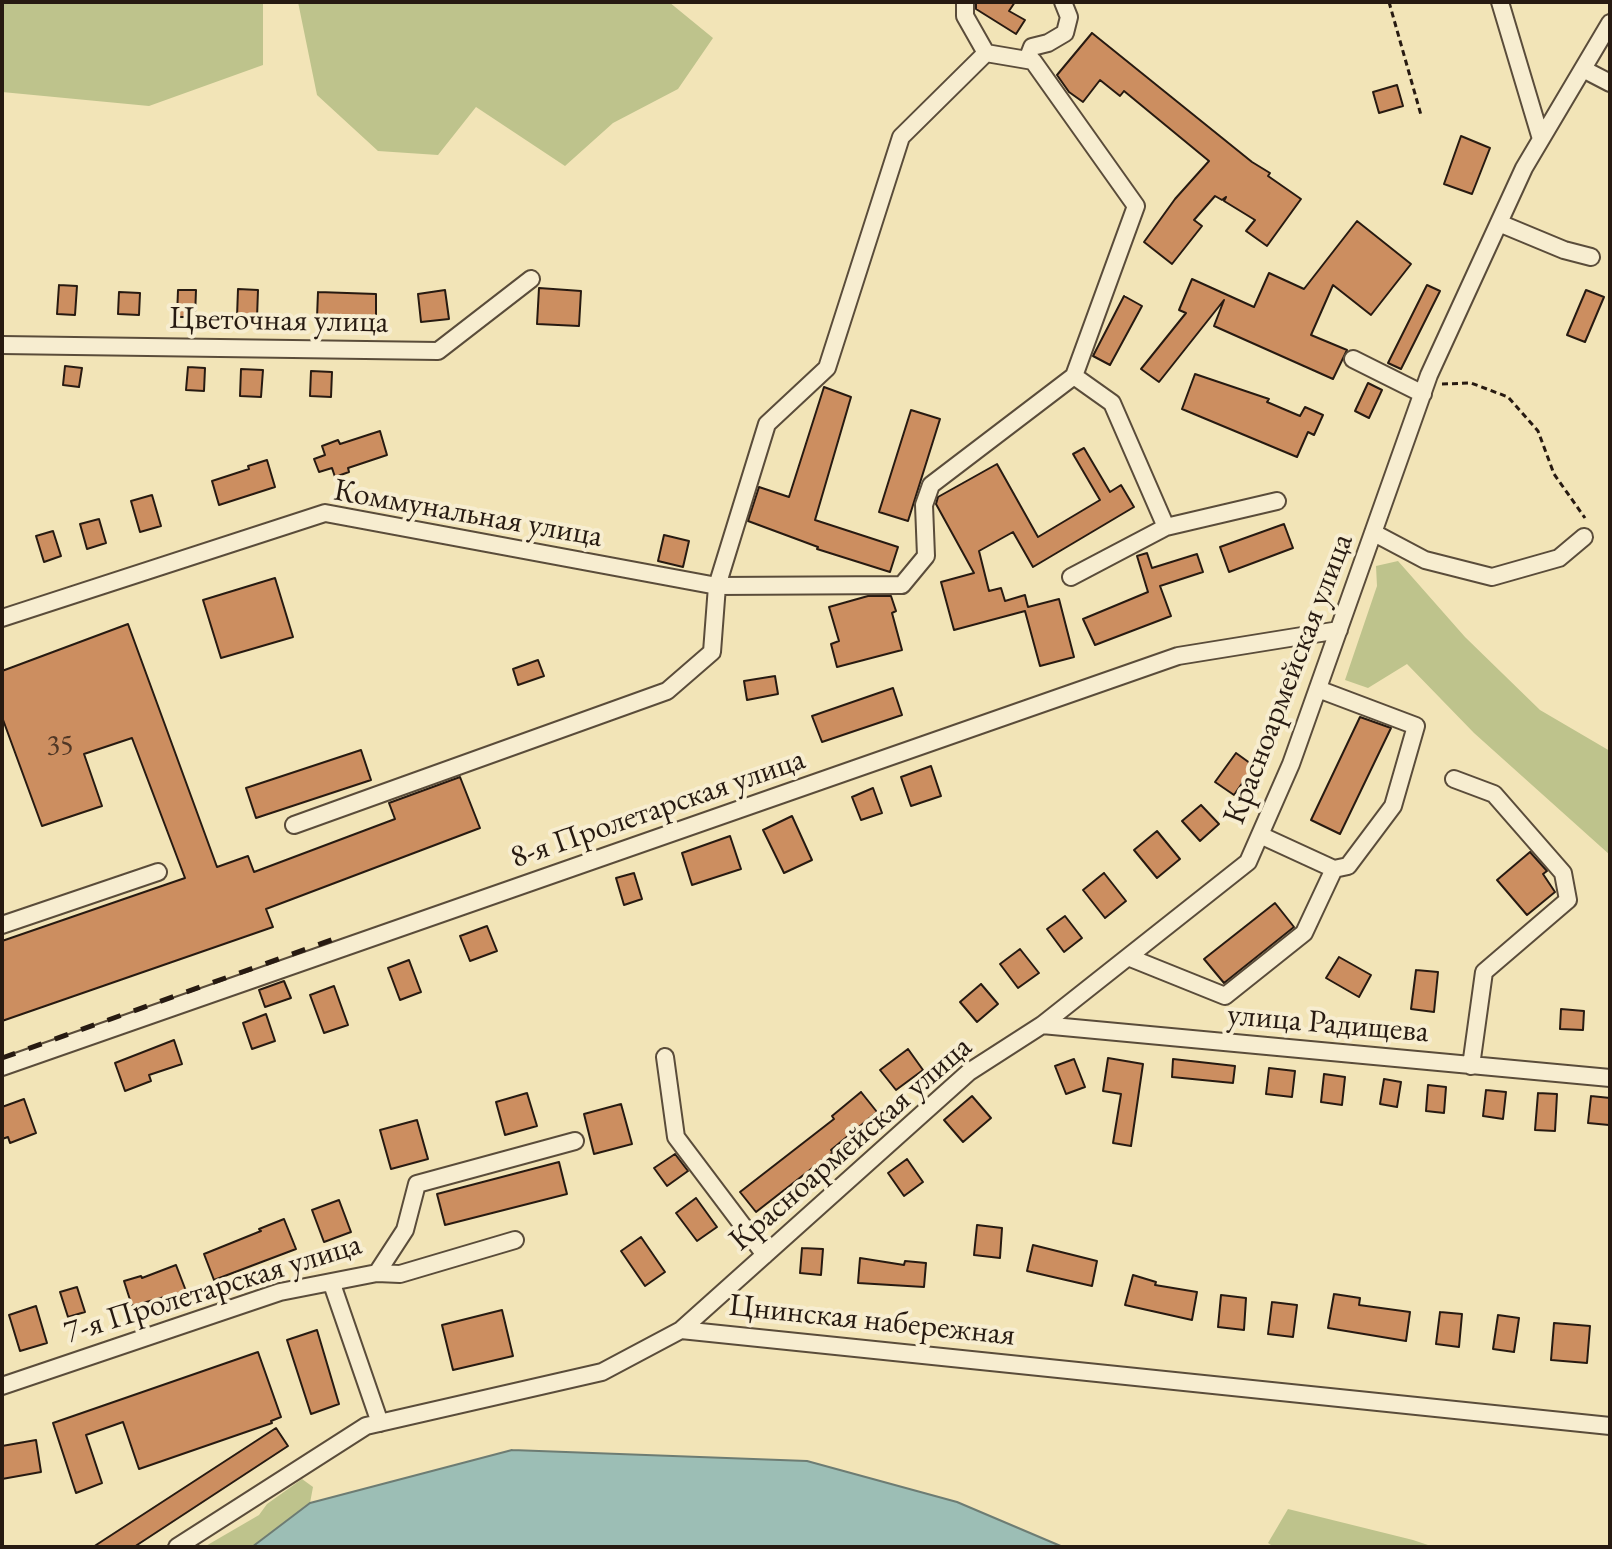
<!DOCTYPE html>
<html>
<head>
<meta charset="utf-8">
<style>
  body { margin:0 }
  #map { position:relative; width:1612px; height:1549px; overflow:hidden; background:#f2e4b7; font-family:"EB Garamond",serif }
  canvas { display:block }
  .frame { position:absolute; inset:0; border:4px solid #271a11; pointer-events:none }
</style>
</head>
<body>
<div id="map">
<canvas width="1612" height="1549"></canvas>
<div class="frame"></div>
</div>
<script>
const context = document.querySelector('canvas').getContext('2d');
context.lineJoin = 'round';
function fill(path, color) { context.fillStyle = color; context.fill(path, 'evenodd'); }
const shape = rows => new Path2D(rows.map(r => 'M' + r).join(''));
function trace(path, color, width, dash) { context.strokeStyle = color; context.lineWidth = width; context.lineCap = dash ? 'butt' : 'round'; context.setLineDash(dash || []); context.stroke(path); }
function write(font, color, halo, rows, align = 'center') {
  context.font = font + ' "EB Garamond",serif'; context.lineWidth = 8; context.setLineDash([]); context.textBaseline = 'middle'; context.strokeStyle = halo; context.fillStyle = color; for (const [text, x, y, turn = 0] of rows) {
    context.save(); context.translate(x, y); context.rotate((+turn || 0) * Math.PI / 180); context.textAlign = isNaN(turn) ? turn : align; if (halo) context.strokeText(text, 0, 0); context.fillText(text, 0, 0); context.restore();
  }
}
fill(shape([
  [2,2,263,2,263,65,149,106,2,92],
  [298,2,669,2,713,38,678,89,613,123,565,166,476,107,438,155,378,151,317,95],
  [1398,561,1465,637,1540,710,1610,751,1610,855,1474,733,1407,664,1368,688,1345,680,1377,586,1376,566],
  [302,1479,313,1487,310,1503,252,1547,204,1547,259,1515,267,1504],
  [1288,1509,1413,1540,1434,1547,1274,1547,1268,1543]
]), '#bec38c');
const water = shape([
  [512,1450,807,1461,957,1502,1063,1547,252,1547,310,1503,512,1450]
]);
fill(water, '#9cbeb5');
trace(water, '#6d7c73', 2);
const building = shape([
  [976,2,1015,2,1009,11,1025,20,1016,34,976,9,976,2],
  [1092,33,1252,162,1270,173,1268,176,1301,199,1267,246,1246,231,1255,220,1224,201,1226,197,1222,200,1215,196,1194,220,1202,226,1172,264,1144,242,1175,199,1209,161,1124,91,1120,96,1100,80,1083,102,1069,92,1057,75,1092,33],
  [1397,85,1403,106,1379,113,1373,92,1397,85],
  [1461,136,1490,148,1472,194,1444,184,1461,136],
  [1357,221,1411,264,1371,315,1333,285,1311,335,1347,350,1333,379,1214,326,1224,300,1159,382,1141,369,1186,313,1179,310,1192,279,1254,307,1269,273,1304,289,1357,221],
  [59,285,77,286,75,315,57,314,59,285],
  [1427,285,1440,291,1401,369,1388,363,1427,285],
  [539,288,581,291,579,326,537,324,539,288],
  [238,289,258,290,257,318,237,317,238,289],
  [178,290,196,290,195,317,177,317,178,290],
  [445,290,449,319,421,322,418,294,445,290],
  [1586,290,1604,297,1585,342,1567,335,1586,290],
  [119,292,140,293,139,315,118,314,119,292],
  [318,292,376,294,376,319,317,318,318,292],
  [1124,296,1142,306,1110,365,1093,356,1124,296],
  [65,366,82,368,79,387,63,385,65,366],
  [188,367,205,368,204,391,186,390,188,367],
  [241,369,263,370,261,397,240,396,241,369],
  [311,371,332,372,331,397,310,396,311,371],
  [1195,374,1269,399,1267,402,1300,416,1305,407,1323,415,1314,435,1308,432,1297,457,1182,409,1195,374],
  [1368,383,1382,390,1369,418,1355,411,1368,383],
  [824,387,851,397,815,520,898,547,890,572,817,549,818,547,748,521,759,487,789,497,824,387],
  [911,410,940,419,908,521,879,512,911,410],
  [380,431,387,455,348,468,349,472,335,477,332,468,319,472,314,459,325,455,322,446,338,440,340,444,380,431],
  [1084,448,1110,492,1121,485,1134,507,1033,567,1013,532,979,551,989,591,1001,588,1005,601,1025,595,1028,607,1059,599,1074,657,1040,666,1025,611,954,630,941,582,974,573,936,504,938,497,997,464,1038,537,1100,500,1073,454,1084,448],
  [267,460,275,487,219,505,212,481,249,469,248,466,267,460],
  [152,495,161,526,140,532,131,501,152,495],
  [99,519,106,543,87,549,80,524,99,519],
  [1284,524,1293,548,1229,572,1220,547,1284,524],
  [53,531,61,556,44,562,36,536,53,531],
  [664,535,689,541,683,567,658,561,664,535],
  [1147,553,1152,568,1197,554,1203,572,1160,586,1171,616,1095,645,1083,619,1148,592,1137,556,1147,553],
  [275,578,293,637,221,658,203,600,275,578],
  [868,596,891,596,896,611,892,613,902,650,837,667,831,644,839,641,829,607,868,596],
  [128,624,217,867,248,856,254,872,395,819,389,803,460,777,480,828,266,909,273,927,2,1021,2,941,185,878,132,738,84,754,102,806,42,826,2,717,2,671,128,624],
  [538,660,544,676,518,685,513,669,538,660],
  [775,676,778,694,747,700,744,681,775,676],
  [893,688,902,715,822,742,812,716,893,688],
  [1360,717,1391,728,1340,834,1311,820,1360,717],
  [361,750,371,780,256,818,246,788,361,750],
  [1236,753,1254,766,1234,795,1215,782,1236,753],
  [931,766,941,796,911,806,901,777,931,766],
  [873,788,882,813,861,820,852,797,873,788],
  [1201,805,1219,824,1200,841,1182,821,1201,805],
  [792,816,812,860,784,873,763,830,792,816],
  [1157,831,1180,859,1157,878,1134,850,1157,831],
  [730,836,741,869,692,885,682,853,730,836],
  [1530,852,1547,871,1543,874,1555,892,1527,915,1497,880,1530,852],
  [634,873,642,899,624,905,616,878,634,873],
  [1104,873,1126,901,1105,918,1083,890,1104,873],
  [1275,903,1294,927,1224,983,1204,959,1275,903],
  [1065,916,1082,938,1064,952,1047,929,1065,916],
  [487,926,497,951,470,961,460,936,487,926],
  [1020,949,1039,973,1018,988,1000,964,1020,949],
  [1339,957,1371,975,1359,997,1326,978,1339,957],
  [409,960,421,992,400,1000,388,968,409,960],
  [1416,970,1438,972,1434,1012,1411,1009,1416,970],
  [284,981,291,998,265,1007,259,990,284,981],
  [981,984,998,1004,977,1022,960,1002,981,984],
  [334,986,348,1025,324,1033,310,995,334,986],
  [1561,1009,1584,1011,1583,1030,1560,1029,1561,1009],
  [266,1014,275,1041,252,1049,243,1023,266,1014],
  [174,1040,182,1064,149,1075,151,1081,125,1091,115,1063,174,1040],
  [908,1049,923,1070,896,1090,880,1070,908,1049],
  [1108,1058,1143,1064,1131,1146,1113,1143,1121,1094,1103,1091,1108,1058],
  [1074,1059,1085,1087,1066,1094,1055,1066,1074,1059],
  [1173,1059,1235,1066,1233,1083,1172,1077,1173,1059],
  [1269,1068,1295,1071,1292,1097,1266,1094,1269,1068],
  [1324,1074,1345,1077,1342,1105,1321,1102,1324,1074],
  [1384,1079,1401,1082,1397,1107,1380,1104,1384,1079],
  [1428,1085,1446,1087,1444,1113,1426,1111,1428,1085],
  [1486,1090,1506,1092,1503,1119,1483,1116,1486,1090],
  [861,1092,877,1112,831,1150,833,1152,756,1212,740,1192,834,1119,832,1116,861,1092],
  [527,1093,537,1126,505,1135,496,1102,527,1093],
  [1538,1093,1557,1094,1555,1131,1535,1130,1538,1093],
  [972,1096,991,1118,963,1142,944,1120,972,1096],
  [1591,1096,1610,1098,1609,1125,1588,1123,1591,1096],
  [24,1099,36,1133,10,1143,8,1137,2,1139,2,1107,24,1099],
  [621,1104,632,1144,594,1154,584,1114,621,1104],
  [417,1120,428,1159,391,1169,380,1130,417,1120],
  [675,1154,688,1171,667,1186,654,1168,675,1154],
  [907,1159,923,1182,904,1196,888,1173,907,1159],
  [559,1162,567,1194,445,1225,437,1194,559,1162],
  [696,1198,717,1227,697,1241,676,1213,696,1198],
  [339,1200,351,1232,324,1242,312,1210,339,1200],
  [284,1219,296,1249,214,1280,204,1254,261,1231,259,1229,284,1219],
  [977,1225,1002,1228,1000,1258,974,1255,977,1225],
  [641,1237,665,1272,645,1286,621,1251,641,1237],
  [1033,1245,1097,1261,1092,1286,1027,1271,1033,1245],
  [802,1248,823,1249,821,1275,800,1273,802,1248],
  [860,1258,904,1265,905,1261,926,1263,924,1287,858,1283,860,1258],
  [176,1265,186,1291,132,1306,124,1281,141,1276,142,1278,176,1265],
  [1133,1275,1156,1282,1155,1285,1197,1292,1192,1320,1125,1305,1133,1275],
  [77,1287,85,1312,68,1317,60,1292,77,1287],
  [1334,1294,1360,1298,1359,1305,1410,1312,1406,1341,1328,1328,1334,1294],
  [1221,1295,1246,1298,1244,1330,1218,1327,1221,1295],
  [1272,1302,1297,1305,1293,1337,1268,1334,1272,1302],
  [36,1306,47,1343,20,1351,9,1315,36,1306],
  [502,1310,513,1356,453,1370,442,1325,502,1310],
  [1440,1312,1462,1314,1459,1347,1436,1344,1440,1312],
  [1498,1315,1519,1318,1514,1352,1493,1349,1498,1315],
  [1554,1323,1590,1326,1587,1363,1551,1360,1554,1323],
  [317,1330,339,1404,311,1414,287,1340,317,1330],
  [258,1352,281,1417,271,1421,272,1423,139,1469,123,1422,86,1435,102,1483,76,1493,53,1423,258,1352],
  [276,1428,288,1446,134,1547,93,1547,276,1428],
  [36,1440,41,1472,2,1479,2,1446,36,1440]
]);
fill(building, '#cc8e60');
trace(building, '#271a11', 2);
const minor = shape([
  [965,2,965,16,986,53],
  [1500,2,1541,139],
  [1027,60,1032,47,1048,43,1065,33,1069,17,1063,2],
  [1583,69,1610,83],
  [1499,223,1564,250,1591,257],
  [2,345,438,351,531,279],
  [1353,359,1423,394],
  [1166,527,1277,501],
  [1374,533,1425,560,1492,577,1559,558,1584,537],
  [1071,577,1166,527,1112,403,1074,376,931,485,924,505,926,556,902,585,717,586,767,424,827,368,901,137,986,53,1033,61,1136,206,1074,376],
  [2,618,325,513,717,586,712,652,667,691,294,825],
  [1454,779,1494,794,1563,873,1568,900,1484,972,1471,1066],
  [1260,835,1334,869,1348,866,1393,806,1416,726,1318,689],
  [2,925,158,872],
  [1128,957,1225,996,1304,933,1334,869],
  [1042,1025,1610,1078],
  [665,1057,676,1137,765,1255],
  [2,1067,1178,656,1339,630],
  [377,1273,400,1274,515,1240],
  [332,1284,380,1423],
  [681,1330,1610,1426],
  [2,1386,280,1292,377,1273,405,1230,417,1184,575,1141],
  [177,1547,366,1426,602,1372,681,1330,969,1072,1042,1025,1248,862,1291,764,1429,375,1524,168,1610,23]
]);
trace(minor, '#5a4c3a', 20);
trace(shape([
  [1389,2,1421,115],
  [1442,384,1471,383,1508,397,1538,431,1554,474,1585,518]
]), '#271a11', 3, [6, 4]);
trace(minor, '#f7edd0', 16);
trace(shape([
  [2,1058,337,938]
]), '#271a11', 5, [14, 14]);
write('28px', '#503725', null, [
  ["35",60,746]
]);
write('32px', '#271a11', '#f7edd0', [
  ["Цветочная улица",279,321,1],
  ["Коммунальная улица",468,514,10],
  ["Красноармейская улица",1289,679,-69],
  ["8-я Пролетарская улица",658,809,-19],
  ["улица Радищева",1328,1024,5],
  ["Красноармейская улица",851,1144,-41],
  ["7-я Пролетарская улица",213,1289,-17],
  ["Цнинская набережная",872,1321,6]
]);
</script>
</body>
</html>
